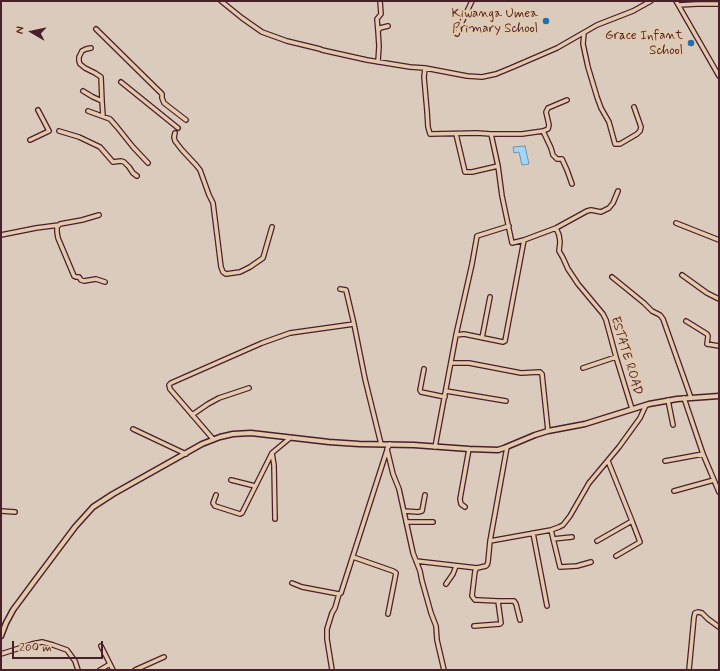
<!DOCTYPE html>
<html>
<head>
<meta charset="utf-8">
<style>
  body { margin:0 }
  #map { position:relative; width:720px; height:671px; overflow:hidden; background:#dbcbbd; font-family:Mynerve,sans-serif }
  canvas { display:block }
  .frame { position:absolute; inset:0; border:2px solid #4a1f2b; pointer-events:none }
  .north { position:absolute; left:12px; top:12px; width:40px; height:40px; -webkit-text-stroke:3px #e3caac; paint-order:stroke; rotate:279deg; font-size:11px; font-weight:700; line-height:16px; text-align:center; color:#4a1f2b }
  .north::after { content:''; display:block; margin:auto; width:14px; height:18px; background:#4a1f2b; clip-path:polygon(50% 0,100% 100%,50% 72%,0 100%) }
  .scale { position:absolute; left:12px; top:641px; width:91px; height:18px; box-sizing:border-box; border:2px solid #4a1f2b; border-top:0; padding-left:5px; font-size:12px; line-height:14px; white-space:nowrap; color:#4a1f2b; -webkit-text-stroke:3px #e3caac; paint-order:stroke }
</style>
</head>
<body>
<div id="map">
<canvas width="720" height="671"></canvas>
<div class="frame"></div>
<div class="north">N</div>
<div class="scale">200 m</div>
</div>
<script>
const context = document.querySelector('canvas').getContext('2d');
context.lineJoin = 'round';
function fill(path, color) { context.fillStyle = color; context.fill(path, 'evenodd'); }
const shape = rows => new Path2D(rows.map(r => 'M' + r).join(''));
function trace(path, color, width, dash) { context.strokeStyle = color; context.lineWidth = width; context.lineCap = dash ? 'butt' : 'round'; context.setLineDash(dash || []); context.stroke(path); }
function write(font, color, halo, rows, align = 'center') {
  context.font = font + ' Mynerve,sans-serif'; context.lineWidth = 4; context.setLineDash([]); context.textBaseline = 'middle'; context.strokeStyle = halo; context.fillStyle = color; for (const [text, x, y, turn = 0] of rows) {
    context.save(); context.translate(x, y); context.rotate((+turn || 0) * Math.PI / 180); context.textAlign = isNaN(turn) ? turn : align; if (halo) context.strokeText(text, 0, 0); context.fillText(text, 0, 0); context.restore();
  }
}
const water = shape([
  [525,146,529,164,522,165,519,152,514,153,513,147,525,146]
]);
fill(water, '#9cd8fd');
trace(water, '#7b8ea9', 1);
const minor = shape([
  [221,1,242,18,262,32,287,41,320,49,322,50,367,60,410,67,425,68,467,76,482,77,496,74,513,67,557,48,597,25,633,11,651,1],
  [676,1,719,76],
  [679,5,697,4,719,4],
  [96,29,162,94,162,98,164,103,186,120],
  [378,31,377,19,381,14,380,1],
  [584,33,583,44,588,67,597,97,601,108,609,122,615,144,620,144,637,134,640,131,641,127,634,107],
  [457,34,461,24,472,1],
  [91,48,86,49,82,51,79,57,79,61,80,64,85,68,95,73,101,77,102,101,103,116],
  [378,62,379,46,378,31,380,28,388,26],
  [425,68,424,77,427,111,428,127,430,134,477,133,491,134,498,166,502,196,512,243,524,240,505,341,503,342,464,334,456,335],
  [121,82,178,128],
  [83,91,93,97,102,101],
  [88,111,110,119,117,127,133,147,148,163],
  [59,131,79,137,100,147,113,162,121,161,124,162,129,167,133,173,137,176],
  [543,131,548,129,549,125,546,112,548,108,567,100],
  [175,133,174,137,175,141,182,150,196,165,200,170,209,195,213,203,221,267,223,272,226,274,240,272,250,267,263,258,272,227],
  [456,134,465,172,472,172,498,166],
  [491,134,522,134,543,131,551,148,553,155,557,159,562,159,567,170,572,184],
  [30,140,49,131,38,110],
  [99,215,82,220,60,224,57,227,57,232,58,238,74,276,76,277,79,277,81,280,84,281,96,279,105,282],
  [676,223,719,240],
  [556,228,559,235,560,242,559,251,563,258,568,269,578,284,603,314,606,320,616,357,632,409],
  [1,235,36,228,59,225],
  [524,240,556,228,587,211,591,210,601,212,609,208,613,203,618,191],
  [682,275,707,293,719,299],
  [612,277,644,303,652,311,660,315,663,319,691,398],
  [340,289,346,290,354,324,365,379,381,444],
  [686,321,707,334,708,336,707,344,719,346],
  [482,338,490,297],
  [451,363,469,363,521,373,540,372,542,374,548,431],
  [583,368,616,357],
  [424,369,420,390,421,392,445,397],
  [446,391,506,401],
  [684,398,703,454,719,492],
  [668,400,673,425],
  [192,415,208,404,219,398,249,388],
  [133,429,186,454],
  [213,439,170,389,169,385,171,383,262,343,290,333,354,324],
  [390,444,387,449,393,474,399,489,413,553,420,571,422,581,431,613,436,626,437,640,444,670],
  [435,447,456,335,472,264,477,236,509,226],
  [507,447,490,541,488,562,487,565,486,566,477,568,475,571,472,596,475,600,478,600,498,601,514,601,516,604,520,620],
  [272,453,274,465,275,519],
  [665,461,703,454],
  [231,480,255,486],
  [674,491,714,480],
  [216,495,213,503,215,506,240,514,242,513,272,453,290,438],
  [465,507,461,504,460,499,469,449],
  [1,511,15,512],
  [404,511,418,512,422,511,425,495],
  [406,522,433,522],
  [551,530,560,567,577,566,591,562],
  [533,533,547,606],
  [553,539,572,537],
  [490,541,551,530,559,527,563,525,570,516,589,483,619,447,640,418,646,405],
  [597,541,632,521,608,461],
  [616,556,640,542,632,521],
  [353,557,393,571,396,573,388,614],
  [416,561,477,568],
  [292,583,302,587,339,594,341,593,387,450],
  [446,584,453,574,456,566],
  [474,626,500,624,501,623,498,601],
  [101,646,113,670],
  [1,654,32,644,42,642,53,645,67,650,75,661,78,670],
  [100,670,110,664],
  [135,670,164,657],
  [332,670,327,639,327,629,332,613,335,608,339,594],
  [689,670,694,617,695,613,698,612,702,613,708,619,719,627]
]);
const tertiary = shape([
  [1,636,6,623,13,610,33,583,75,527,93,507,113,494,202,444,220,437,233,434,251,433,329,442,359,444,414,445,469,449,498,450,504,448,535,435,548,431,585,424,649,404,677,399,719,396]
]);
trace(minor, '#4a1f2b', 6);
trace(tertiary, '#4a1f2b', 7);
trace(minor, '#e3caac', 3.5);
trace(tertiary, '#e3caac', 4);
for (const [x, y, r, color] of [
  [546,21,4,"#1f6fb2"],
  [691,43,4,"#1f6fb2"]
]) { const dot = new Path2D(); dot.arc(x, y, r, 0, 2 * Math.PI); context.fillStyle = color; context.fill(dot); trace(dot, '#e3caac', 1.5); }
write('13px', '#4a1f2b', '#e3caac', [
  ["Kiwanga Umea",538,14],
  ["Primary School",538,29],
  ["Grace Infant",683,36],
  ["School",683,51]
], 'right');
write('13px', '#4a1f2b', '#e3caac', [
  ["ESTATE ROAD",626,356,73]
]);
</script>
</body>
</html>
